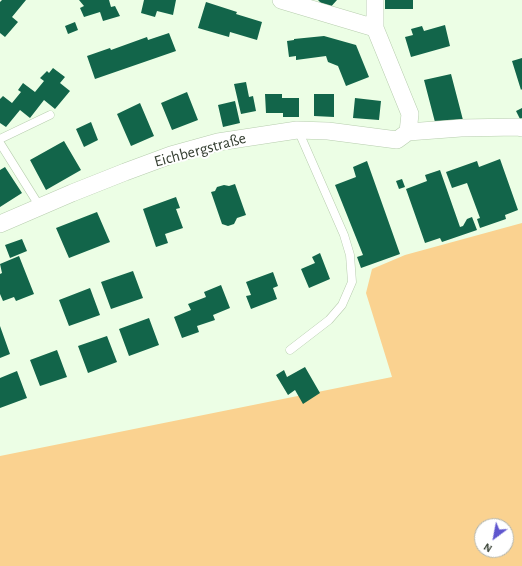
<!DOCTYPE html>
<html>
<head>
<meta charset="utf-8">
<style>
  body { margin:0 }
  #map { position:relative; width:522px; height:566px; overflow:hidden; background:#ecfee5; font-family:"Alegreya Sans",sans-serif }
  canvas { display:block }
  .north { position:absolute; left:474px; top:518px; width:40px; height:40px; box-sizing:border-box; background:#fff; border:1px solid #afb3ad; border-radius:50%; rotate:212deg; font-size:11px; font-weight:700; line-height:16px; text-align:center; color:#364033 }
  .north::after { content:''; display:block; margin:auto; width:14px; height:18px; background:#5f56ce; clip-path:polygon(50% 0,100% 100%,50% 72%,0 100%) }
</style>
</head>
<body>
<div id="map">
<canvas width="522" height="566"></canvas>
<div class="north">N</div>
</div>
<script>
const context = document.querySelector('canvas').getContext('2d');
context.lineJoin = 'round';
function fill(path, color) { context.fillStyle = color; context.fill(path, 'evenodd'); }
const shape = rows => new Path2D(rows.map(r => 'M' + r).join(''));
function trace(path, color, width, dash) { context.strokeStyle = color; context.lineWidth = width; context.lineCap = dash ? 'butt' : 'round'; context.setLineDash(dash || []); context.stroke(path); }
function write(font, color, halo, rows, align = 'center') {
  context.font = font + ' "Alegreya Sans",sans-serif'; context.lineWidth = 4; context.setLineDash([]); context.textBaseline = 'middle'; context.strokeStyle = halo; context.fillStyle = color; for (const [text, x, y, turn = 0] of rows) {
    context.save(); context.translate(x, y); context.rotate((+turn || 0) * Math.PI / 180); context.textAlign = isNaN(turn) ? turn : align; if (halo) context.strokeText(text, 0, 0); context.fillText(text, 0, 0); context.restore();
  }
}
fill(shape([
  [522,223,522,566,0,566,0,456,392,377,366,293,372,269,405,255],
  [482,526,506,526,506,550,482,550]
]), '#fad290');
fill(shape([
  [2,0,26,0,12,17,18,22,5,37,0,33,0,2],
  [79,0,109,0,111,7,115,6,120,16,103,21,100,12,84,17,80,8,84,6],
  [144,0,176,0,173,15,157,11,155,17,141,13],
  [318,0,337,0,328,10],
  [385,0,413,0,413,9,385,9],
  [206,2,237,12,236,14,262,22,257,40,230,32,229,37,198,28],
  [75,22,78,30,68,34,65,26],
  [445,25,450,46,411,57,405,37,413,35,411,29,422,26,424,31],
  [169,33,176,51,95,79,87,56,110,48,111,50,147,37,148,40],
  [324,36,356,45,369,77,346,86,338,66,328,62,326,56,296,60,296,56,289,57,287,41,294,40,294,39],
  [522,58,522,89,521,90,512,61],
  [53,68,65,77,60,83,70,91,55,109,44,100,30,118,20,110,6,127,0,123,0,99,3,96,12,103,21,92,18,90,23,83,35,92,44,81,40,78,47,71,49,73],
  [451,74,463,120,436,126,424,80],
  [246,82,249,97,253,96,256,111,241,114,234,84],
  [187,92,198,120,172,130,161,103],
  [265,94,282,94,282,98,299,98,299,117,283,117,283,113,266,113],
  [314,94,334,94,334,117,314,116],
  [355,98,381,101,379,120,353,118],
  [235,101,240,123,223,127,218,105],
  [140,103,154,136,131,146,117,114],
  [522,108,522,118,520,119,516,111],
  [91,122,98,140,84,147,76,129],
  [64,141,81,170,46,190,30,160],
  [500,159,518,210,505,215,506,219,480,228,477,219,480,218,467,183,452,188,446,172,477,161,479,167],
  [367,161,400,254,361,268,357,257,363,255,335,185,356,177,353,167],
  [5,167,22,193,0,207,0,170],
  [440,170,460,227,463,226,467,219,472,217,477,230,442,242,440,238,425,243,406,189,427,181,425,175],
  [402,179,405,187,399,189,396,181],
  [235,184,246,215,237,218,234,224,228,226,222,224,211,192,215,191,217,187,224,185,229,186],
  [176,197,180,208,176,209,183,228,165,234,168,243,156,247,143,209],
  [97,212,110,242,69,258,56,228],
  [22,239,27,251,10,258,5,245],
  [320,253,330,279,309,288,301,269,315,263,312,257],
  [19,256,34,294,16,301,14,297,3,301,0,294,0,274,2,273,0,264],
  [133,271,143,298,111,309,101,282],
  [273,272,278,286,273,288,277,299,251,309,246,296,251,295,246,282],
  [221,285,230,308,213,315,215,320,197,326,199,332,182,338,174,317,191,310,188,304,206,297,204,292],
  [90,288,100,315,69,326,59,300],
  [149,318,159,345,129,356,119,329],
  [0,326,10,354,0,358],
  [107,336,117,362,88,373,78,346],
  [57,350,67,377,40,386,30,360],
  [305,367,320,393,303,404,295,390,288,395,276,375,284,370,287,377],
  [17,371,27,398,0,408,0,378]
]), '#12654a');
const service = shape([
  [0,139,50,115],
  [0,143,40,207],
  [290,350,329,320,342,305,352,282,350,255,344,235,298,130]
]);
const minor = shape([
  [281,0,375,28],
  [408,132,461,128,518,127,522,128],
  [0,224,72,193,125,172,171,155,218,142,297,130,328,131,397,140,408,132,410,114,375,28,375,0]
]);
trace(service, '#b7cdae', 9);
trace(minor, '#b7cdae', 18);
trace(service, '#fff', 8);
trace(minor, '#fff', 17);
write('16px', '#364033', '#fff', [
  ["Eichbergstraße",200,150,-15]
]);
</script>
</body>
</html>
